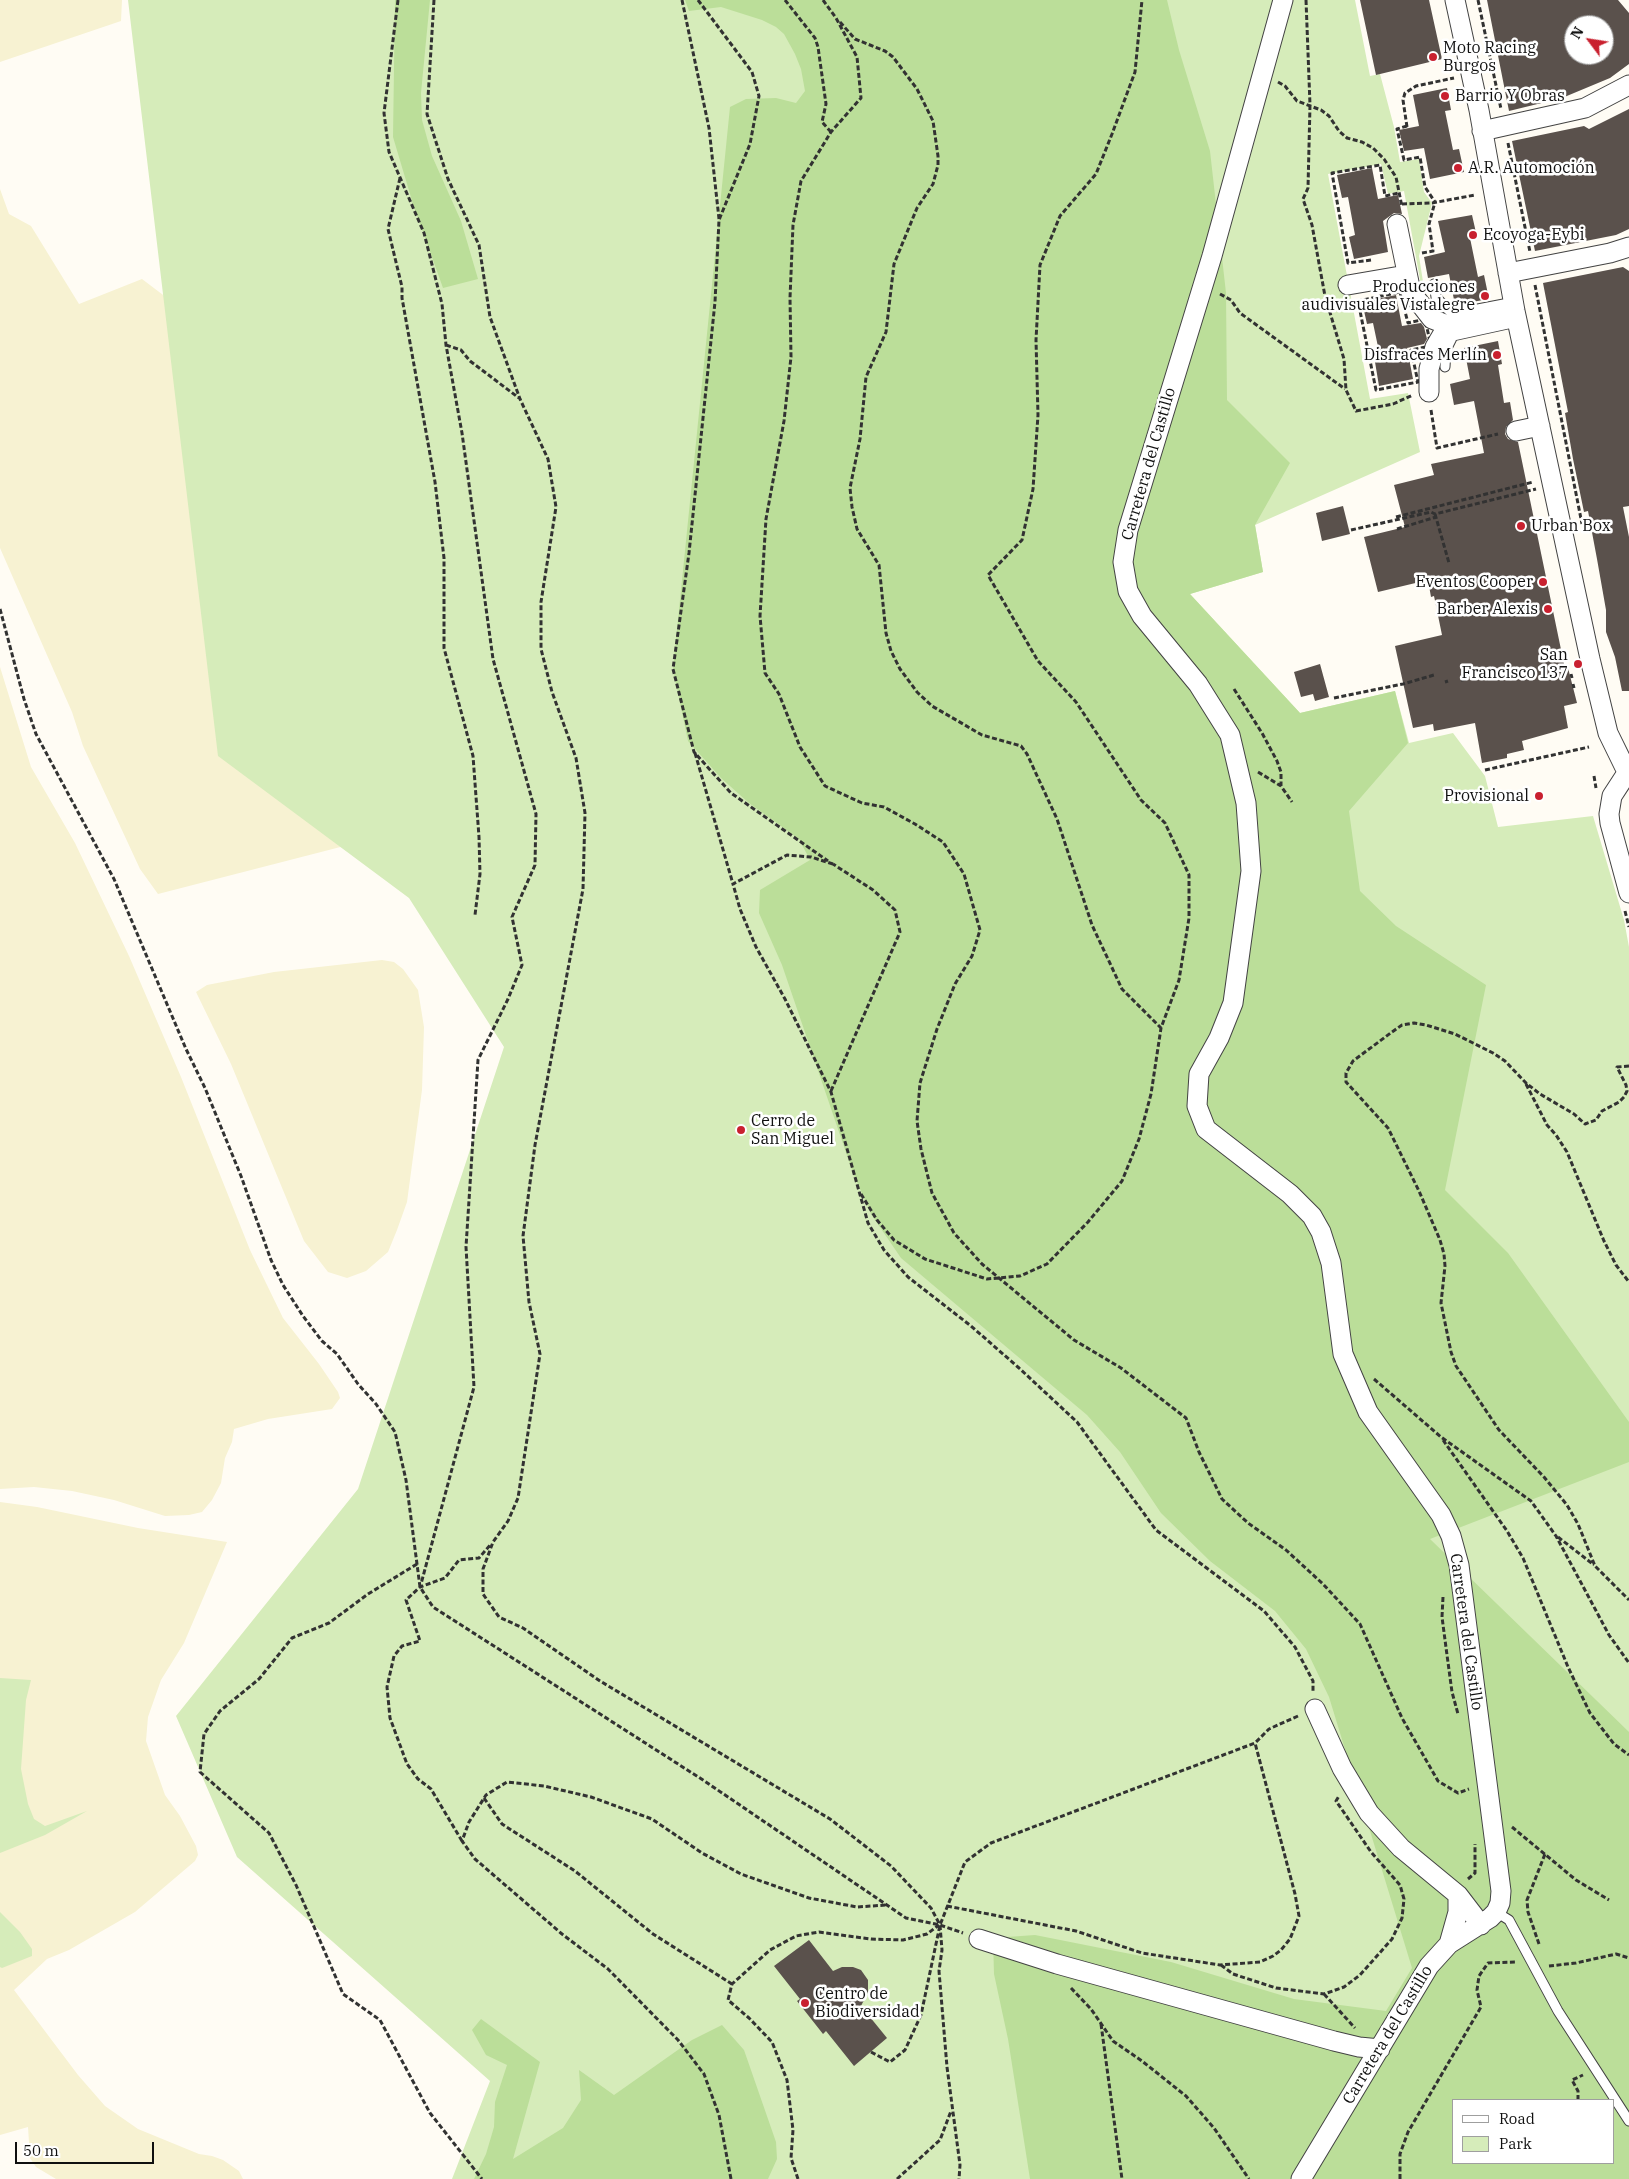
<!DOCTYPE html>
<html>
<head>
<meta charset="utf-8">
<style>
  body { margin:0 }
  #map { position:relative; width:1629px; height:2179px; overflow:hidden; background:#fffcf4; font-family:"IBM Plex Serif",serif }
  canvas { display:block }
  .legend { position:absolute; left:1452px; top:2099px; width:162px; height:65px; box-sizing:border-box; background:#fff; border:1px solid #9f9f9f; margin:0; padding:6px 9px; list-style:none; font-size:15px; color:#101010 }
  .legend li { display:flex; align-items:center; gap:10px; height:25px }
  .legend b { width:25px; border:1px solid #9f9f9f }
  .north { position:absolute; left:1564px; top:15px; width:50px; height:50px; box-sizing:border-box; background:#fff; border:1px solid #9f9f9f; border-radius:50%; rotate:301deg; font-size:14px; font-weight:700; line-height:20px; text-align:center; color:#101010 }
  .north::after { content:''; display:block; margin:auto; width:18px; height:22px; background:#c9202f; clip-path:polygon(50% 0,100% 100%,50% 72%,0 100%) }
  .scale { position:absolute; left:15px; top:2142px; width:139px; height:22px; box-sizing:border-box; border:2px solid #101010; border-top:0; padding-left:6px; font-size:15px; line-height:18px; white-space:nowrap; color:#101010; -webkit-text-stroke:4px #fff; paint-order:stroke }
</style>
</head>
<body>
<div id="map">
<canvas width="1629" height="2179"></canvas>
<ul class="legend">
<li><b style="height:6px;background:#fff"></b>Road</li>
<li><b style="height:14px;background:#d6ecba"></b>Park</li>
</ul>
<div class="north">N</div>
<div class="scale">50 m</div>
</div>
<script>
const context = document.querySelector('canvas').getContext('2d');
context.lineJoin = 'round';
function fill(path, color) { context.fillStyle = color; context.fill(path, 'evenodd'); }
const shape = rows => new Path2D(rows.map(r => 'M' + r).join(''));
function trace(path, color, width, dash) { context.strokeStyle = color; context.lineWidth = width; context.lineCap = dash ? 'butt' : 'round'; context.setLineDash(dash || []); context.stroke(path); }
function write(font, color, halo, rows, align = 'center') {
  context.font = font + ' "IBM Plex Serif",serif'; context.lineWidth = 5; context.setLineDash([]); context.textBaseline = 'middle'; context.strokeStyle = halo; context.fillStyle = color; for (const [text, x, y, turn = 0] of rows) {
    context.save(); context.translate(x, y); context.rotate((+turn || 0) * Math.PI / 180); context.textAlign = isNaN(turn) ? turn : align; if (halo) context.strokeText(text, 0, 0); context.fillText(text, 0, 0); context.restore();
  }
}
fill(shape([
  [0,0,122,0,121,21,0,62],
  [0,189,9,214,31,226,79,304,142,279,179,307,387,835,158,894,140,869,83,746,72,712,0,548],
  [0,667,31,767,75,843,129,956,181,1077,250,1250,283,1318,319,1364,338,1392,340,1398,332,1409,268,1419,234,1429,232,1442,225,1458,221,1483,212,1500,202,1512,189,1515,165,1516,114,1500,72,1491,34,1487,0,1489],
  [382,960,394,962,403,969,418,990,424,1027,422,1090,407,1202,397,1230,388,1252,366,1271,347,1278,328,1272,304,1241,231,1064,196,992,207,985,274,972],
  [0,1502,37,1507,138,1528,227,1542,184,1643,161,1680,148,1717,146,1741,165,1795,180,1816,196,1846,198,1855,195,1861,135,1912,69,1950,47,1959,14,1990,78,2075,105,2106,138,2129,199,2154,212,2156,223,2160,239,2171,243,2179,56,2179,36,2167,30,2158,28,2127,0,2135]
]), '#f7f2d2');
fill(shape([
  [128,0,1355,0,1370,76,1380,74,1394,127,1400,162,1419,159,1424,192,1432,203,1419,256,1424,288,1421,285,1404,191,1388,194,1381,164,1328,174,1370,399,1408,393,1420,452,1255,525,1263,572,1190,594,1300,713,1395,691,1409,743,1453,733,1485,776,1498,827,1593,816,1624,920,1629,947,1629,2179,452,2179,490,2081,237,1857,176,1716,358,1489,504,1047,409,898,218,756],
  [1453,2100,1613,2100,1613,2163,1453,2163],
  [0,1678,31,1680,26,1700,21,1769,28,1804,34,1819,45,1826,87,1811,45,1835,0,1853],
  [0,1912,20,1932,32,1949,32,1956,2,1968,0,1967]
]), '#d6ecba');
fill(shape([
  [395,0,430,0,421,93,422,120,432,156,461,221,478,279,443,288,413,204,393,137],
  [685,0,1167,0,1179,50,1210,151,1226,293,1227,400,1290,463,1255,525,1263,572,1190,594,1300,713,1395,691,1408,743,1349,811,1360,891,1396,926,1486,985,1445,1190,1508,1253,1629,1422,1629,1462,1430,1539,1629,1732,1629,2179,1030,2179,1008,2039,994,1974,993,1938,1035,1935,1171,1962,1294,1999,1386,2011,1412,1968,1329,1697,1306,1649,1275,1611,1210,1561,1161,1513,1120,1452,1087,1415,901,1258,871,1214,853,1173,782,965,759,913,760,890,810,860,799,839,749,803,721,778,688,741,673,669,730,107,746,99,776,98,796,103,805,91,801,69,795,54,784,34,776,27,762,20,721,7,689,11],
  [1453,2100,1613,2100,1613,2163,1453,2163],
  [481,2019,540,2062,513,2159,563,2128,581,2100,579,2070,614,2095,692,2040,722,2025,744,2050,776,2142,777,2159,768,2179,474,2179,486,2154,494,2127,495,2102,507,2065,486,2055,472,2030]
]), '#bbde99');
fill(shape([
  [1360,0,1429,0,1442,59,1376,75],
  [1487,0,1618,0,1629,13,1629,64,1610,78,1562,98,1509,111],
  [1574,25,1604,25,1604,55,1574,55],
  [1447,88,1451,110,1445,111,1453,150,1459,149,1464,172,1430,179,1424,148,1404,151,1399,130,1419,126,1413,95],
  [1629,109,1629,229,1616,235,1535,251,1512,141,1584,126,1589,129],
  [1372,168,1378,199,1398,195,1402,214,1394,213,1383,221,1388,252,1354,259,1349,237,1355,235,1348,197,1342,198,1337,175],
  [1472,215,1477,237,1470,238,1478,277,1484,275,1489,299,1455,305,1449,274,1428,278,1424,257,1445,252,1438,221],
  [1623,267,1629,271,1629,506,1623,507,1629,537,1629,691,1622,691,1615,657,1606,632,1606,610,1597,559,1588,511,1584,512,1573,459,1565,413,1568,412,1543,283],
  [1396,295,1402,326,1421,323,1424,327,1427,339,1424,344,1407,348,1413,379,1379,386,1375,362,1381,361,1373,323,1367,324,1362,302],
  [1498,341,1502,364,1498,365,1504,403,1510,402,1513,420,1506,427,1505,434,1508,439,1518,442,1564,664,1567,664,1577,703,1564,706,1568,728,1522,741,1524,750,1507,754,1507,758,1482,763,1475,723,1434,731,1433,724,1413,728,1395,646,1442,635,1434,596,1431,597,1428,580,1378,592,1364,537,1405,527,1394,485,1434,475,1431,464,1484,453,1474,401,1454,405,1450,384,1470,379,1464,348],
  [1343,506,1350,534,1322,541,1316,513],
  [1320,664,1329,697,1315,701,1313,694,1301,697,1294,672],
  [809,1940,833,1971,842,1967,853,1967,861,1970,868,1980,868,1992,861,2006,887,2038,854,2066,826,2031,823,2034,797,2001,800,1999,774,1966]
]), '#5a514c');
const service = shape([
  [1434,284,1436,297,1452,314,1514,302],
  [1445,367,1446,350,1453,336,1517,322],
  [1496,1912,1509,1920,1558,2011,1629,2121]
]);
const minor = shape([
  [1283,0,1212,256,1128,530,1123,562,1128,591,1142,616,1198,684,1230,735,1246,803,1251,871,1233,1003,1219,1038,1199,1074,1197,1106,1206,1129,1290,1194,1312,1216,1321,1232,1331,1263,1343,1354,1368,1412,1441,1515,1451,1536,1459,1565,1501,1891,1500,1903,1496,1912,1490,1918,1449,1944,1429,1966,1301,2179],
  [1455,0,1479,110,1515,311,1590,659,1608,733,1629,776],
  [1482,131,1585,108,1629,85],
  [1397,224,1411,292,1432,319,1450,326],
  [1508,273,1610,253,1629,247],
  [1348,285,1406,275],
  [1429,392,1429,369,1435,347,1445,330,1450,326,1515,311],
  [1516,431,1540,426],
  [1627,773,1612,796,1609,814,1610,823,1629,893],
  [1315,1709,1342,1768,1369,1813,1401,1848,1458,1895,1481,1925],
  [979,1939,1057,1964,1334,2041,1359,2047,1380,2049],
  [1449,1944,1458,1912,1458,1895]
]);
trace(service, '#434343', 11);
trace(minor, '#434343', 21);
trace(shape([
  [398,0,384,113,389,152,424,233,442,304,446,345,462,433,493,659,536,814,535,865,512,917,522,965,508,999,478,1060,466,1247,474,1387,421,1584],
  [434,0,427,114,448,179,479,245,490,317,520,399,548,459,556,507,541,602,541,649,552,692,576,758,585,813,583,889,535,1145,523,1236,529,1302,540,1354,518,1498,508,1521,493,1542,483,1569,483,1594,499,1617,523,1628,600,1681,830,1819,891,1866,931,1908,940,1925,942,1950,939,1971,947,2067,960,2165,959,2179],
  [682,0,709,128,719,219],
  [698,0,752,72,759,96,750,144,719,220,715,302,689,553,673,669,694,752,731,793,828,861],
  [785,0,815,38,818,47,826,104,822,122,831,132],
  [823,0,836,18,857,57,861,98,831,132,801,181,793,225,790,298,791,357,784,421,766,519,760,616,765,673,779,694,800,747,825,786,862,803,884,807,915,824,943,842,964,874,980,930,972,956,955,984,937,1029,920,1083,917,1121,921,1149,932,1193,954,1233,982,1264,1074,1340,1121,1368,1186,1418,1199,1452,1222,1499,1248,1523,1286,1550,1323,1584,1360,1624,1402,1718,1438,1781,1458,1793,1469,1789],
  [1306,0,1310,105,1308,188,1303,199,1312,225,1325,296,1344,359,1346,390,1356,411,1393,404,1413,395],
  [1478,0,1501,109],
  [840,22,855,39,885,51,893,57,917,89,933,121,938,156,938,165,933,184,917,208,894,264,886,332,866,377,860,439,850,488,852,507,857,529,879,565,886,633,891,651,900,669,917,692,932,706,982,735,1021,746,1027,754,1057,819,1092,925,1122,989,1161,1028],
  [1278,82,1285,86,1297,101,1321,110,1329,116,1339,131,1347,138,1362,142,1373,148,1384,159,1396,177,1402,207],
  [1407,126,1397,129,1404,160,1420,157,1425,187,1435,202],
  [1407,127,1403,100,1405,93,1416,86,1454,78],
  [1508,143,1530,252],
  [400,178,388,229,402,287,402,298,435,482,444,558,444,648,473,756,479,837,480,874,475,915],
  [1402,204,1432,203,1475,195],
  [1422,253,1433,251,1429,224,1435,202],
  [1371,260,1348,263,1332,173,1380,165,1385,196,1399,193],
  [1535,285,1582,524],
  [1400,292,1408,323,1425,319,1431,346,1411,350,1418,382,1376,390,1358,301,1400,292],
  [1220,294,1231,300,1240,313,1345,389],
  [446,345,461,350,470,361,519,398],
  [1431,410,1437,448,1498,434],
  [1435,514,1449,563],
  [1396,517,1533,482],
  [1397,529,1436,517],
  [1351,530,1431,512,1435,514,1536,489],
  [0,609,24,699,36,734,114,879,186,1049,205,1088,241,1176,271,1260,283,1285,303,1316,322,1341,337,1354,358,1384,376,1404,395,1432,406,1480,420,1587,433,1607,703,1780,906,1918,940,1925,963,1933],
  [1559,657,1563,656],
  [1545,660,1548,660],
  [1501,671,1506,670],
  [1571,674,1572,678],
  [1482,675,1486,674],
  [1461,680,1468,679],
  [1445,682,1448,681],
  [1573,684,1574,688],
  [1234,689,1262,733,1277,761,1281,772,1281,786],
  [1334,698,1403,684,1434,675],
  [695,753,733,884],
  [1485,770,1589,747],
  [1258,772,1281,786,1292,802],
  [1594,776,1596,788],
  [833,864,811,857,787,855,733,884,740,909,756,947,785,999,831,1092,868,1223,884,1250,908,1277,971,1326,1019,1368,1077,1422,1156,1530,1264,1611,1295,1647,1313,1681,1313,1691],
  [1625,911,1629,927],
  [1629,1066,1617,1067,1626,1085,1627,1091,1624,1097,1619,1102,1602,1111,1596,1120,1585,1124,1574,1114,1540,1094,1526,1083,1505,1061,1493,1053,1455,1034,1426,1025,1414,1023,1402,1025,1392,1032,1353,1061,1346,1073,1346,1082,1388,1128,1419,1191,1440,1240,1444,1254,1445,1266,1441,1303,1451,1352,1456,1366,1499,1430,1544,1477,1567,1505,1578,1524,1595,1566,1629,1600],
  [1526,1084,1547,1125,1556,1135,1567,1152,1604,1241,1616,1265,1629,1282],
  [831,1091,900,932,895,910,873,890,833,864],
  [861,1194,877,1220,894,1240,925,1259,987,1279,1020,1276,1047,1264,1088,1222,1122,1181,1139,1139,1151,1094,1161,1028,1179,980,1189,918,1189,875,1165,823,1141,800,1076,702,1038,661,988,575,1022,540,1033,489,1038,415,1036,340,1040,265,1060,216,1096,174,1112,134,1135,72,1142,0],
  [1374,1379,1441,1437,1531,1501,1556,1536,1609,1635,1629,1663],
  [1443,1440,1507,1531,1523,1558,1568,1667,1590,1713,1614,1744,1629,1755],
  [1558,1537,1594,1565],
  [417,1564,368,1594,329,1623,292,1638,259,1679,220,1711,204,1734,200,1772,269,1833,296,1885,343,1994,380,2020,430,2113,482,2179],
  [1443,1597,1442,1617,1447,1655,1452,1692,1458,1714],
  [484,1798,502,1824,575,1871,653,1934,732,1984],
  [1512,1827,1576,1880,1609,1900],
  [462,1841,431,1789,418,1779,407,1764,390,1718,387,1687,394,1656,402,1646,420,1641,406,1600,420,1587,445,1578,459,1560,479,1558,491,1544],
  [1468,1879,1475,1873,1475,1844],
  [947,1906,1076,1931,1142,1953,1220,1965,1260,1962,1273,1956,1281,1950,1290,1939,1299,1916,1295,1894,1255,1743],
  [1539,1944,1528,1912,1527,1900,1545,1854],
  [1221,1965,1233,1974,1276,1988,1324,1994,1344,1987,1360,1975,1392,1939,1402,1918,1404,1899,1400,1885,1371,1852,1345,1814,1336,1801,1339,1796],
  [1549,1966,1576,1963,1616,1954,1629,1958],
  [1071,1988,1091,2009,1113,2041,1142,2061,1186,2096,1214,2128,1249,2179],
  [1324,1994,1355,2028],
  [1101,2024,1122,2179],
  [871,2052,890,2062,905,2050,921,2015,940,1925,965,1862,991,1843,1255,1743,1269,1729,1298,1716],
  [1578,2100,1578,2091,1572,2080,1583,2075],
  [731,2179,719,2115,704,2074,678,2040,608,1969,562,1934,475,1859,462,1841,469,1822,486,1795,507,1782,544,1786,591,1797,652,1819,702,1853,741,1874,809,1898,857,1907,887,1905],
  [798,2179,791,2158,793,2130,787,2080,772,2042,749,2018,728,2000,732,1984,770,1950,796,1936,819,1932,871,1939,903,1940,927,1934,939,1925],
  [897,2179,940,2140,951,2111],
  [1400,2179,1400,2154,1408,2132,1481,2007,1477,1990,1479,1976,1488,1963,1517,1962]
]), '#323232', 3, [5, 2.5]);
trace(service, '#fff', 9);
trace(minor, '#fff', 19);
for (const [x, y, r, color] of [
  [1433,57,5,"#c9202f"],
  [1445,96,5,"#c9202f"],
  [1458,168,5,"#c9202f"],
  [1473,235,5,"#c9202f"],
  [1485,296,5,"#c9202f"],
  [1497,355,5,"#c9202f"],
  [1521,526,5,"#c9202f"],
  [1543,582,5,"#c9202f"],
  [1548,609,5,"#c9202f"],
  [1578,664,5,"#c9202f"],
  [1539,796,5,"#c9202f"],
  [741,1130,5,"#c9202f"],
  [805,2003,5,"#c9202f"]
]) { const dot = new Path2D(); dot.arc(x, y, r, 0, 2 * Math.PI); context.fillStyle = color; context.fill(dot); trace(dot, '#fff', 2); }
write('16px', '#101010', '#fff', [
  ["Moto Racing",1443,48],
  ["Burgos",1443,66],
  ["Barrio Y Obras",1455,96],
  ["A.R. Automoción",1468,168],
  ["Ecoyoga-Eybi",1483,235],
  ["Producciones",1475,287,"right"],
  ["audivisuales Vistalegre",1475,305,"right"],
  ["Disfraces Merlín",1487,355,"right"],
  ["Urban Box",1531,526],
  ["Eventos Cooper",1533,582,"right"],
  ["Barber Alexis",1538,609,"right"],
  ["San",1568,655,"right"],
  ["Francisco 137",1568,673,"right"],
  ["Provisional",1529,796,"right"],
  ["Cerro de",751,1121],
  ["San Miguel",751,1139],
  ["Centro de",815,1994],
  ["Biodiversidad",815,2012]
], 'left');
write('16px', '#101010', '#fff', [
  ["Carretera del Castillo",1149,464,-74],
  ["Carretera del Castillo",1466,1632,82],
  ["Carretera del Castillo",1388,2035,-59]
]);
</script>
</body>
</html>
